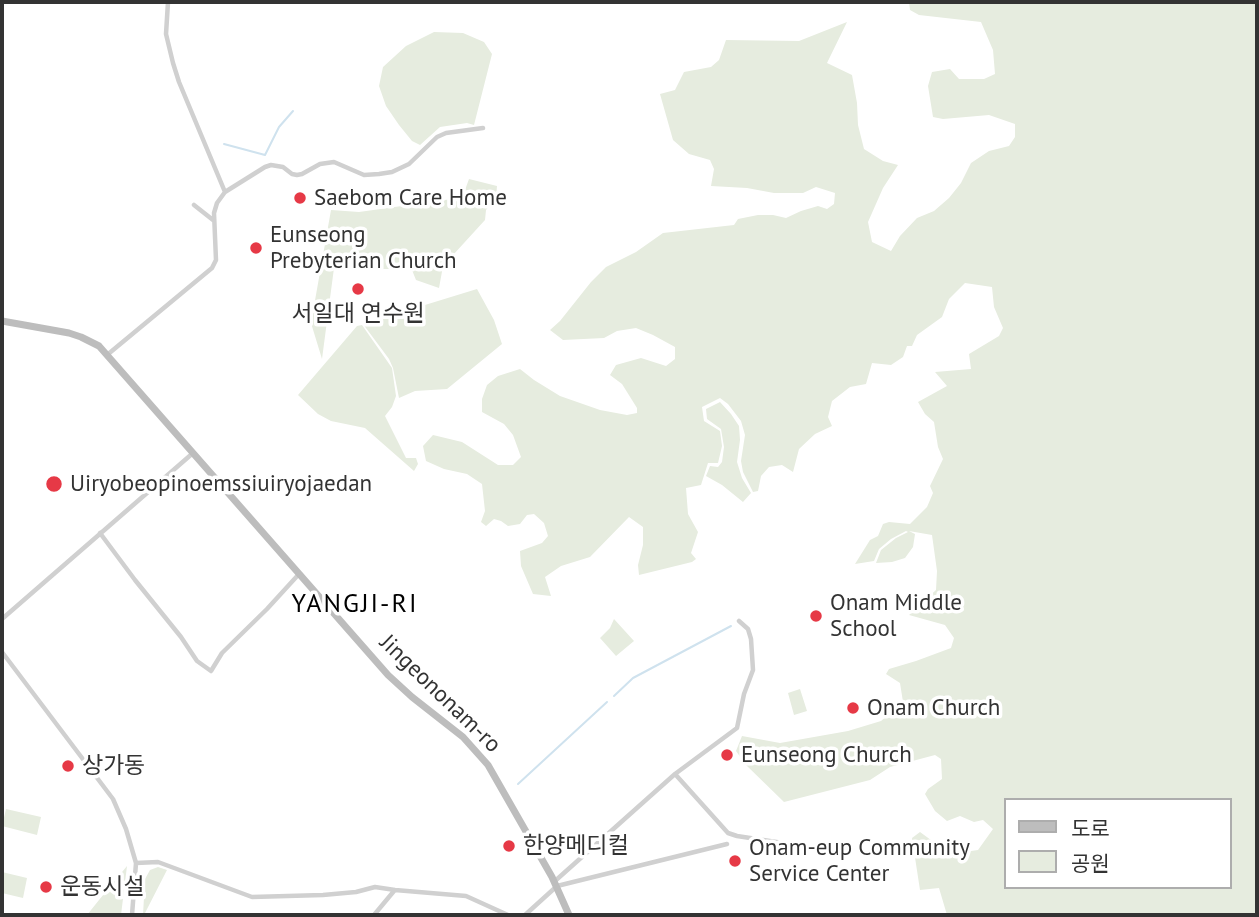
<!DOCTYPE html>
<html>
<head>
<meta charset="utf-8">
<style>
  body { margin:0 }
  #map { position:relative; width:1259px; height:917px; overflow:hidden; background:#fff; font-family:"PT Sans","Noto Sans KR",sans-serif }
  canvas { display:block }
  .frame { position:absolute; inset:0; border:4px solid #333; pointer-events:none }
  .legend { position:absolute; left:1004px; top:798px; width:228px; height:91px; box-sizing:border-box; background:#fff; border:2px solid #adadad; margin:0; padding:9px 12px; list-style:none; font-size:21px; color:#333 }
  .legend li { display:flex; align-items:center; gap:14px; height:35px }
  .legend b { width:35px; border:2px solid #adadad }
</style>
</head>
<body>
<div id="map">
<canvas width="1259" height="917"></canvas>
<div class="frame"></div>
<ul class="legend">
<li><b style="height:9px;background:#bdbdbd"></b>도로</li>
<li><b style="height:19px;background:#e6ecdf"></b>공원</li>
</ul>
</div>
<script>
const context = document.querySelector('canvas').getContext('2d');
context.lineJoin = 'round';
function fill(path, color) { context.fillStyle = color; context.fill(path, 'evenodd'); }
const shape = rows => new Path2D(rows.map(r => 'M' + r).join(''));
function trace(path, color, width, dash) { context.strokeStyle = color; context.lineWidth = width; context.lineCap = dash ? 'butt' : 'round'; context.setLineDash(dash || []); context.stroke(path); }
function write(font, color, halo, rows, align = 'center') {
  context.font = font + ' "PT Sans","Noto Sans KR",sans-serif'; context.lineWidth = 7; context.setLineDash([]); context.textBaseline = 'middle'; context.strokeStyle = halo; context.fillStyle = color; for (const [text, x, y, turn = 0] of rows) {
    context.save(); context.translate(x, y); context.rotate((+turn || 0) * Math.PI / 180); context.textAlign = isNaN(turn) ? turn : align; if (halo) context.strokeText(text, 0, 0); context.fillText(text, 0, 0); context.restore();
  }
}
fill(shape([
  [909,2,1257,2,1257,915,947,915,939,888,920,890,912,838,920,832,950,854,978,850,993,829,983,820,974,822,960,816,947,821,935,811,925,794,928,789,942,779,941,759,935,755,890,767,870,780,784,802,746,765,736,751,742,736,780,743,848,731,881,721,903,702,900,683,886,674,889,669,916,661,951,648,954,638,945,625,909,615,936,590,937,571,932,535,909,531,915,534,913,547,905,558,892,562,876,563,881,550,896,538,908,532,906,531,891,539,879,549,874,561,855,564,870,540,878,536,883,524,889,522,910,524,927,507,933,493,930,486,943,459,938,447,934,422,925,414,918,402,947,386,935,372,971,369,969,354,999,336,1003,328,994,307,992,287,965,283,949,299,942,317,917,335,912,346,907,346,903,357,891,365,872,363,866,384,850,387,832,401,828,417,832,426,815,434,799,449,793,472,782,465,769,467,761,476,758,491,753,492,743,472,741,461,745,435,741,421,728,404,720,398,702,407,704,421,720,431,722,446,718,463,708,463,701,485,686,488,688,514,698,532,691,553,696,559,692,562,639,575,638,565,643,545,643,527,629,517,590,557,561,566,545,577,551,596,533,594,521,566,520,551,542,543,548,536,544,523,534,514,527,515,520,524,508,526,501,521,494,519,486,526,481,522,485,511,482,484,467,474,444,469,426,461,423,446,433,435,462,442,498,465,513,465,521,457,513,435,504,424,482,412,482,399,487,385,498,376,520,369,534,380,560,396,600,410,627,415,637,413,637,408,622,384,610,375,616,365,641,358,666,366,675,359,675,347,653,335,636,328,617,331,604,338,563,340,550,330,560,321,591,282,606,267,636,252,663,233,734,225,738,219,758,215,773,215,786,218,801,211,818,206,827,209,834,204,835,193,816,187,803,193,774,193,747,188,711,186,714,169,710,160,689,154,673,140,660,94,675,90,684,72,711,67,719,60,726,40,799,41,847,22,827,63,852,75,857,103,858,125,864,149,883,161,898,165,883,188,868,222,872,242,891,251,900,236,917,218,934,211,949,198,961,183,971,163,989,151,1009,146,1015,137,1015,124,989,115,943,119,933,117,928,86,932,72,950,69,959,79,984,79,995,74,993,50,981,22,919,15,910,10],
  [1005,800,1229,800,1229,887,1005,887],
  [434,32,463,33,484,42,492,54,474,125,467,123,440,127,420,145,412,141,399,125,386,106,379,86,383,67,406,46],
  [469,179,497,186,496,198,486,210,485,220,443,266,439,288,416,280,410,265,388,269,334,268,322,359,311,323,331,210,359,212,452,199,465,190],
  [477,289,494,320,502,344,447,389,415,391,399,398,393,368,389,359,363,324],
  [362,325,392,368,396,396,392,407,385,416,406,458,416,458,418,464,414,471,365,428,331,421,318,414,298,395,357,326],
  [720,402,731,414,739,426,740,440,737,462,742,478,751,493,743,502,722,485,706,476,710,466,718,467,722,462,724,447,721,429,707,419,706,409],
  [614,619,634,641,616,656,600,638,610,628],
  [800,689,807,711,794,715,788,693],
  [6,809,41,817,37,835,2,826],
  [127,866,121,915,87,915,99,900],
  [158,867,167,870,144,915,143,915,145,879,150,870],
  [2,872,27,878,23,898,2,893]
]), '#e6ecdf');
trace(shape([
  [224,144,265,155,279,127,293,111],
  [614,696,633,678,731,626],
  [518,784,607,702]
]), '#cfe2ee', 2);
trace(shape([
  [168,2,166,34,173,63,179,82,225,192],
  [194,205,213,220],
  [107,355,212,268,216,260,214,213,217,203,225,192,265,167,271,165,283,167,292,174,297,175,302,174,320,164,334,162,364,175,379,174,392,172,409,164,437,137,446,133,483,128],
  [100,533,135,580,181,637,197,661,211,671,222,653,267,609,299,574],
  [2,619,193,453],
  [2,652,113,799,126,829,136,863,132,915],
  [675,774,728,833,737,836,796,845],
  [136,863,158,862,252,897,323,895,356,892,375,887,395,890,466,896,508,915],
  [555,881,675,774,737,728,744,694,753,670,751,639,748,629,739,621],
  [374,915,394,891],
  [525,915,557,886,727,844]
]), '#d0d0d0', 4.5);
trace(shape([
  [2,321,69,333,81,337,99,346,388,675,412,697,463,737,488,765,552,877,569,915]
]), '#bdbdbd', 7);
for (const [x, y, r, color] of [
  [300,198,7,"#e63946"],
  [256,248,7,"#e63946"],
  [358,289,7,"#e63946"],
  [54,484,9,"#e63946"],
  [816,616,7,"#e63946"],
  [853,708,7,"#e63946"],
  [727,755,7,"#e63946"],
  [68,766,7,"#e63946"],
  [509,846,7,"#e63946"],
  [735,861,7,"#e63946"],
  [46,887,7,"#e63946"]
]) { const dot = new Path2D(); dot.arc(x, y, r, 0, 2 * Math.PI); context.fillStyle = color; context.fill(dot); trace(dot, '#fff', 2.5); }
write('23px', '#333', '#fff', [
  ["Saebom Care Home",314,198],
  ["Eunseong",270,235],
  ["Prebyterian Church",270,261],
  ["서일대 연수원",358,314,"center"],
  ["Uiryobeopinoemssiuiryojaedan",70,484],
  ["Onam Middle",830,603],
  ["School",830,629],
  ["Onam Church",867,708],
  ["Eunseong Church",741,755],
  ["상가동",82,766],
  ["한양메디컬",523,846],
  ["Onam-eup Community",749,848],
  ["Service Center",749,874],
  ["운동시설",60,887]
], 'left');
write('23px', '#333', '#fff', [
  ["Jingeononam-ro",440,694,44]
]);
context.letterSpacing = '2px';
write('26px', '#000', '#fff', [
  ["YANGJI-RI",355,605]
]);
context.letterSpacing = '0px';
</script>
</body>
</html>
